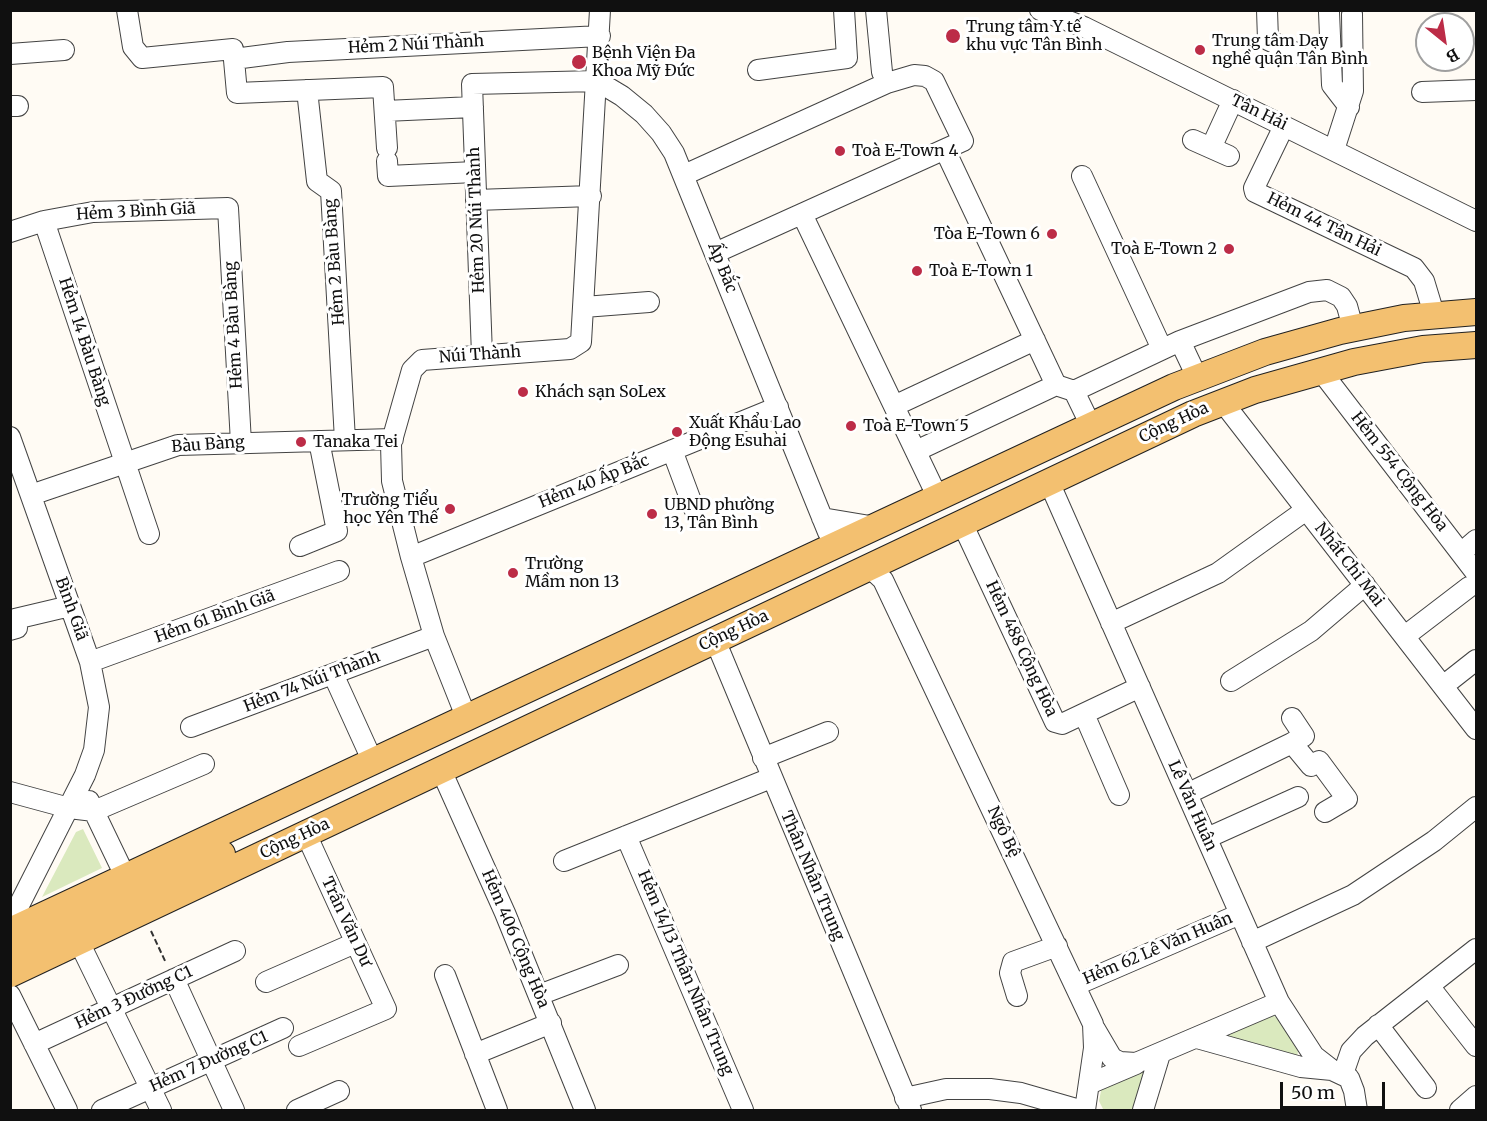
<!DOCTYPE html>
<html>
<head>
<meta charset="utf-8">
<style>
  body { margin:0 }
  #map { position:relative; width:1487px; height:1121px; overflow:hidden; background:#fffbf4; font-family:Merriweather,serif }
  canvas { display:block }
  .frame { position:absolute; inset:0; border:12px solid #101010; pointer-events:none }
  .north { position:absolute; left:1415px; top:12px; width:60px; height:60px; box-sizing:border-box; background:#fff; border:2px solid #9f9f9f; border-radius:50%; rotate:150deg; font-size:16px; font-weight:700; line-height:24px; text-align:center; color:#101010 }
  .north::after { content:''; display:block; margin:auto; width:21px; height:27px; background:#bc2c47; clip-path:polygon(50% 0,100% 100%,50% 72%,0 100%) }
  .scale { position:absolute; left:1280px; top:1082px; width:105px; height:27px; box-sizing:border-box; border:3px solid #101010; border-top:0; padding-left:8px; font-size:18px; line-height:21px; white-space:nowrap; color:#101010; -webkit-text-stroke:4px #fff; paint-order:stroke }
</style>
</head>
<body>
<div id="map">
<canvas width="1487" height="1121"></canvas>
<div class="frame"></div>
<div class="north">B</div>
<div class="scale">50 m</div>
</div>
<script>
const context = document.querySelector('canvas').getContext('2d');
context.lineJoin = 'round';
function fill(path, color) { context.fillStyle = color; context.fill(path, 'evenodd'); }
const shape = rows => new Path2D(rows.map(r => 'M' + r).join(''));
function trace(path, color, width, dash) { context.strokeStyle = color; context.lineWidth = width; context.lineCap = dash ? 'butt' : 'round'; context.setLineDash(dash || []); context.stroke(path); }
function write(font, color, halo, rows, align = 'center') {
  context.font = font + ' Merriweather,serif'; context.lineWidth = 6; context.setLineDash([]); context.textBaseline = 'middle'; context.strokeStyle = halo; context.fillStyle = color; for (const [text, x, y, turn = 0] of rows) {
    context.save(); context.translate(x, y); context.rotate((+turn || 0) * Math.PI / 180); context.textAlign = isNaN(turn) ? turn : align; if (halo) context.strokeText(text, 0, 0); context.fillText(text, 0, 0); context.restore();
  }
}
fill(shape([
  [83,829,102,868,42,897,76,832],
  [1273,1015,1280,1021,1298,1051,1297,1058,1224,1037,1225,1033,1265,1016],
  [1149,1066,1138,1110,1103,1109,1099,1101,1102,1086]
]), '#dae9be');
const minor = shape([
  [127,10,133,47,142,58,233,49,237,93,383,87,387,148],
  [876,10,882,72],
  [1040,10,1084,27,1476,221],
  [1267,10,1268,40,1296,53],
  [1329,12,1332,85,1349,107],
  [10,54,64,50],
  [234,59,288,52,600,36],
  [758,70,847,58,844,10],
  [597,81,622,96,644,114,661,133,674,153,828,532,842,544],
  [307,90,317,181,331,191,345,440],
  [1422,92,1476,90],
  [10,106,18,106],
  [385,111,473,107],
  [1284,126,1254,188,1255,192,1414,268,1424,281,1434,314],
  [1193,140,1229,156],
  [1211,148,1233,100],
  [945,150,1056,385],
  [1334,150,1353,91,1352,14],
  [387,161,388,176,475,172],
  [684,175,887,83,914,75,925,76,934,81,963,141,715,253],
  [1082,176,1162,349],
  [476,200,591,196],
  [802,214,938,498],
  [44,221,149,534],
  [10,232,44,221,93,212,228,208,241,443],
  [584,307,649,302],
  [1180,341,1197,377],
  [482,355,472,84,597,81],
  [1321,371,1476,573],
  [1074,391,1091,426],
  [1222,401,1476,729],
  [894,406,1035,340],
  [10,437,90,662,99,707,94,750,85,775,10,923],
  [672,450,694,509],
  [916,451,1056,385,1074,391,1180,341,1309,292,1327,290,1341,297,1347,306,1353,328],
  [1049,482,1279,1002,1314,1056,1332,1070,1349,1078,1354,1091,1357,1110],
  [31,495,178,445,393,439],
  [822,518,876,527],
  [962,523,1055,722,1062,724,1140,687],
  [300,546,337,531,319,441],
  [1461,553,1476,540],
  [411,557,778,407],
  [869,567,883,580,1093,1024,1094,1048,1085,1110],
  [1111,623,1218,573,1306,510],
  [10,630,17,628,15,619,70,606],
  [1405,636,1469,587],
  [715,640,911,1110],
  [90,662,339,571],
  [333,674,373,762],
  [1231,681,1311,631,1365,585],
  [1443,686,1476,660],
  [1084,714,1119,795],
  [1292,718,1304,736,1292,743],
  [467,719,434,636,411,557,392,481,391,444,412,370,422,360,570,349,581,342,600,10],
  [191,727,434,636],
  [763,758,828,732],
  [441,770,505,913,585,1110],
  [10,792,69,808,94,811,204,764],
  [1187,794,1292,743,1311,766,1319,761,1347,799,1325,812],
  [89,801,126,878],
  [626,836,743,1110],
  [1207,838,1298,797],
  [564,861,771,778],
  [79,942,161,1110],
  [1252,942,1353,895,1434,841,1476,807],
  [445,975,497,1110],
  [174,979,234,1110],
  [266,982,355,943],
  [1076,985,1240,914],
  [1429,986,1476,1046],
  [10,995,67,1110],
  [539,995,618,965],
  [1017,996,1010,973,1013,962,1057,946],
  [1378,1025,1426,1088],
  [1095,1029,1112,1058,1120,1062,1136,1063,1279,1002],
  [1197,1038,1301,1067,1332,1070],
  [34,1044,235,951],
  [299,1046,386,1009,306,834],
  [475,1054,551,1023],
  [1343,1074,1351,1051,1365,1036,1476,949],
  [1089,1084,1136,1064],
  [905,1098,946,1089,990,1089,1021,1093,1080,1110],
  [102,1110,283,1028],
  [297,1110,339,1091],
  [1143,1110,1160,1054],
  [1460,1110,1476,1096]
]);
const major = shape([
  [10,931,1174,387,1265,352,1340,331,1404,318,1476,312],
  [10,954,222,854],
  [10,974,1193,414,1255,390,1354,362,1423,349,1476,345]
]);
trace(minor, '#434343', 22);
trace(major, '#212121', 28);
trace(shape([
  [151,931,166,963]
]), '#323232', 2, [6, 3]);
trace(minor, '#fff', 20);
trace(major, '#f3c070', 26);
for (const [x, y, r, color] of [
  [953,36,8,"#bc2c47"],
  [1200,50,6,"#bc2c47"],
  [579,62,8,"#bc2c47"],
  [840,151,6,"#bc2c47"],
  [1052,234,6,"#bc2c47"],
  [1229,249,6,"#bc2c47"],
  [917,271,6,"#bc2c47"],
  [523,392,6,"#bc2c47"],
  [851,426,6,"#bc2c47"],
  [677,432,6,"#bc2c47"],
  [301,442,6,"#bc2c47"],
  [450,509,6,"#bc2c47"],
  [652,514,6,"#bc2c47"],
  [513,573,6,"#bc2c47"]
]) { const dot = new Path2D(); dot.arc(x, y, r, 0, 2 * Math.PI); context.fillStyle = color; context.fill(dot); trace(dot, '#fff', 2); }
write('16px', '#101010', '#fff', [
  ["Trung tâm Y tế",966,27],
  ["khu vực Tân Bình",966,45],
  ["Trung tâm Dạy",1212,41],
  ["nghề quận Tân Bình",1212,59],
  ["Bệnh Viện Đa",592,53],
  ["Khoa Mỹ Đức",592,71],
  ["Toà E-Town 4",852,151],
  ["Tòa E-Town 6",1040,234,"right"],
  ["Toà E-Town 2",1217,249,"right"],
  ["Toà E-Town 1",929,271],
  ["Khách sạn SoLex",535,392],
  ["Xuất Khẩu Lao",689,423],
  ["Động Esuhai",689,441],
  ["Toà E-Town 5",863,426],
  ["Tanaka Tei",313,442],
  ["Trường Tiểu",438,500,"right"],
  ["học Yên Thế",438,518,"right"],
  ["UBND phường",664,505],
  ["13, Tân Bình",664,523],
  ["Trường",525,564],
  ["Mầm non 13",525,582]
], 'left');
write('16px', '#101010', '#fff', [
  ["Hẻm 2 Núi Thành",416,45,-3],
  ["Tân Hải",1259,113,26],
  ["Hẻm 3 Bình Giã",136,212,-3],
  ["Hẻm 20 Núi Thành",477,220,-92],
  ["Hẻm 44 Tân Hải",1324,225,26],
  ["Hẻm 2 Bàu Bàng",335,262,-94],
  ["Ấp Bắc",722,268,68],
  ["Hẻm 4 Bàu Bàng",234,325,-93],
  ["Hẻm 14 Bàu Bàng",84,342,72],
  ["Núi Thành",480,355,-4],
  ["Cộng Hòa",1174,423,-25],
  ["Bàu Bàng",208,445,-4],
  ["Hẻm 554 Cộng Hòa",1399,472,52],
  ["Hẻm 40 Ấp Bắc",594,482,-22],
  ["Nhất Chi Mai",1349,565,52],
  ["Bình Giã",71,609,70],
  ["Hẻm 61 Bình Giã",215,617,-20],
  ["Cộng Hòa",734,631,-25],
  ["Hẻm 488 Cộng Hòa",1021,649,65],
  ["Hẻm 74 Núi Thành",312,682,-21],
  ["Lê Văn Huân",1192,806,66],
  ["Ngô Bệ",1003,832,65],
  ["Cộng Hòa",295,839,-25],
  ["Thân Nhân Trung",812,876,67],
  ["Trần Văn Dư",346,922,65],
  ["Hẻm 406 Cộng Hòa",515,939,67],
  ["Hẻm 62 Lê Văn Huân",1158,949,-23],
  ["Hẻm 14/13 Thân Nhân Trung",685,973,67],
  ["Hẻm 3 Đường C1",134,998,-25],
  ["Hẻm 7 Đường C1",209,1062,-24]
]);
</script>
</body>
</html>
